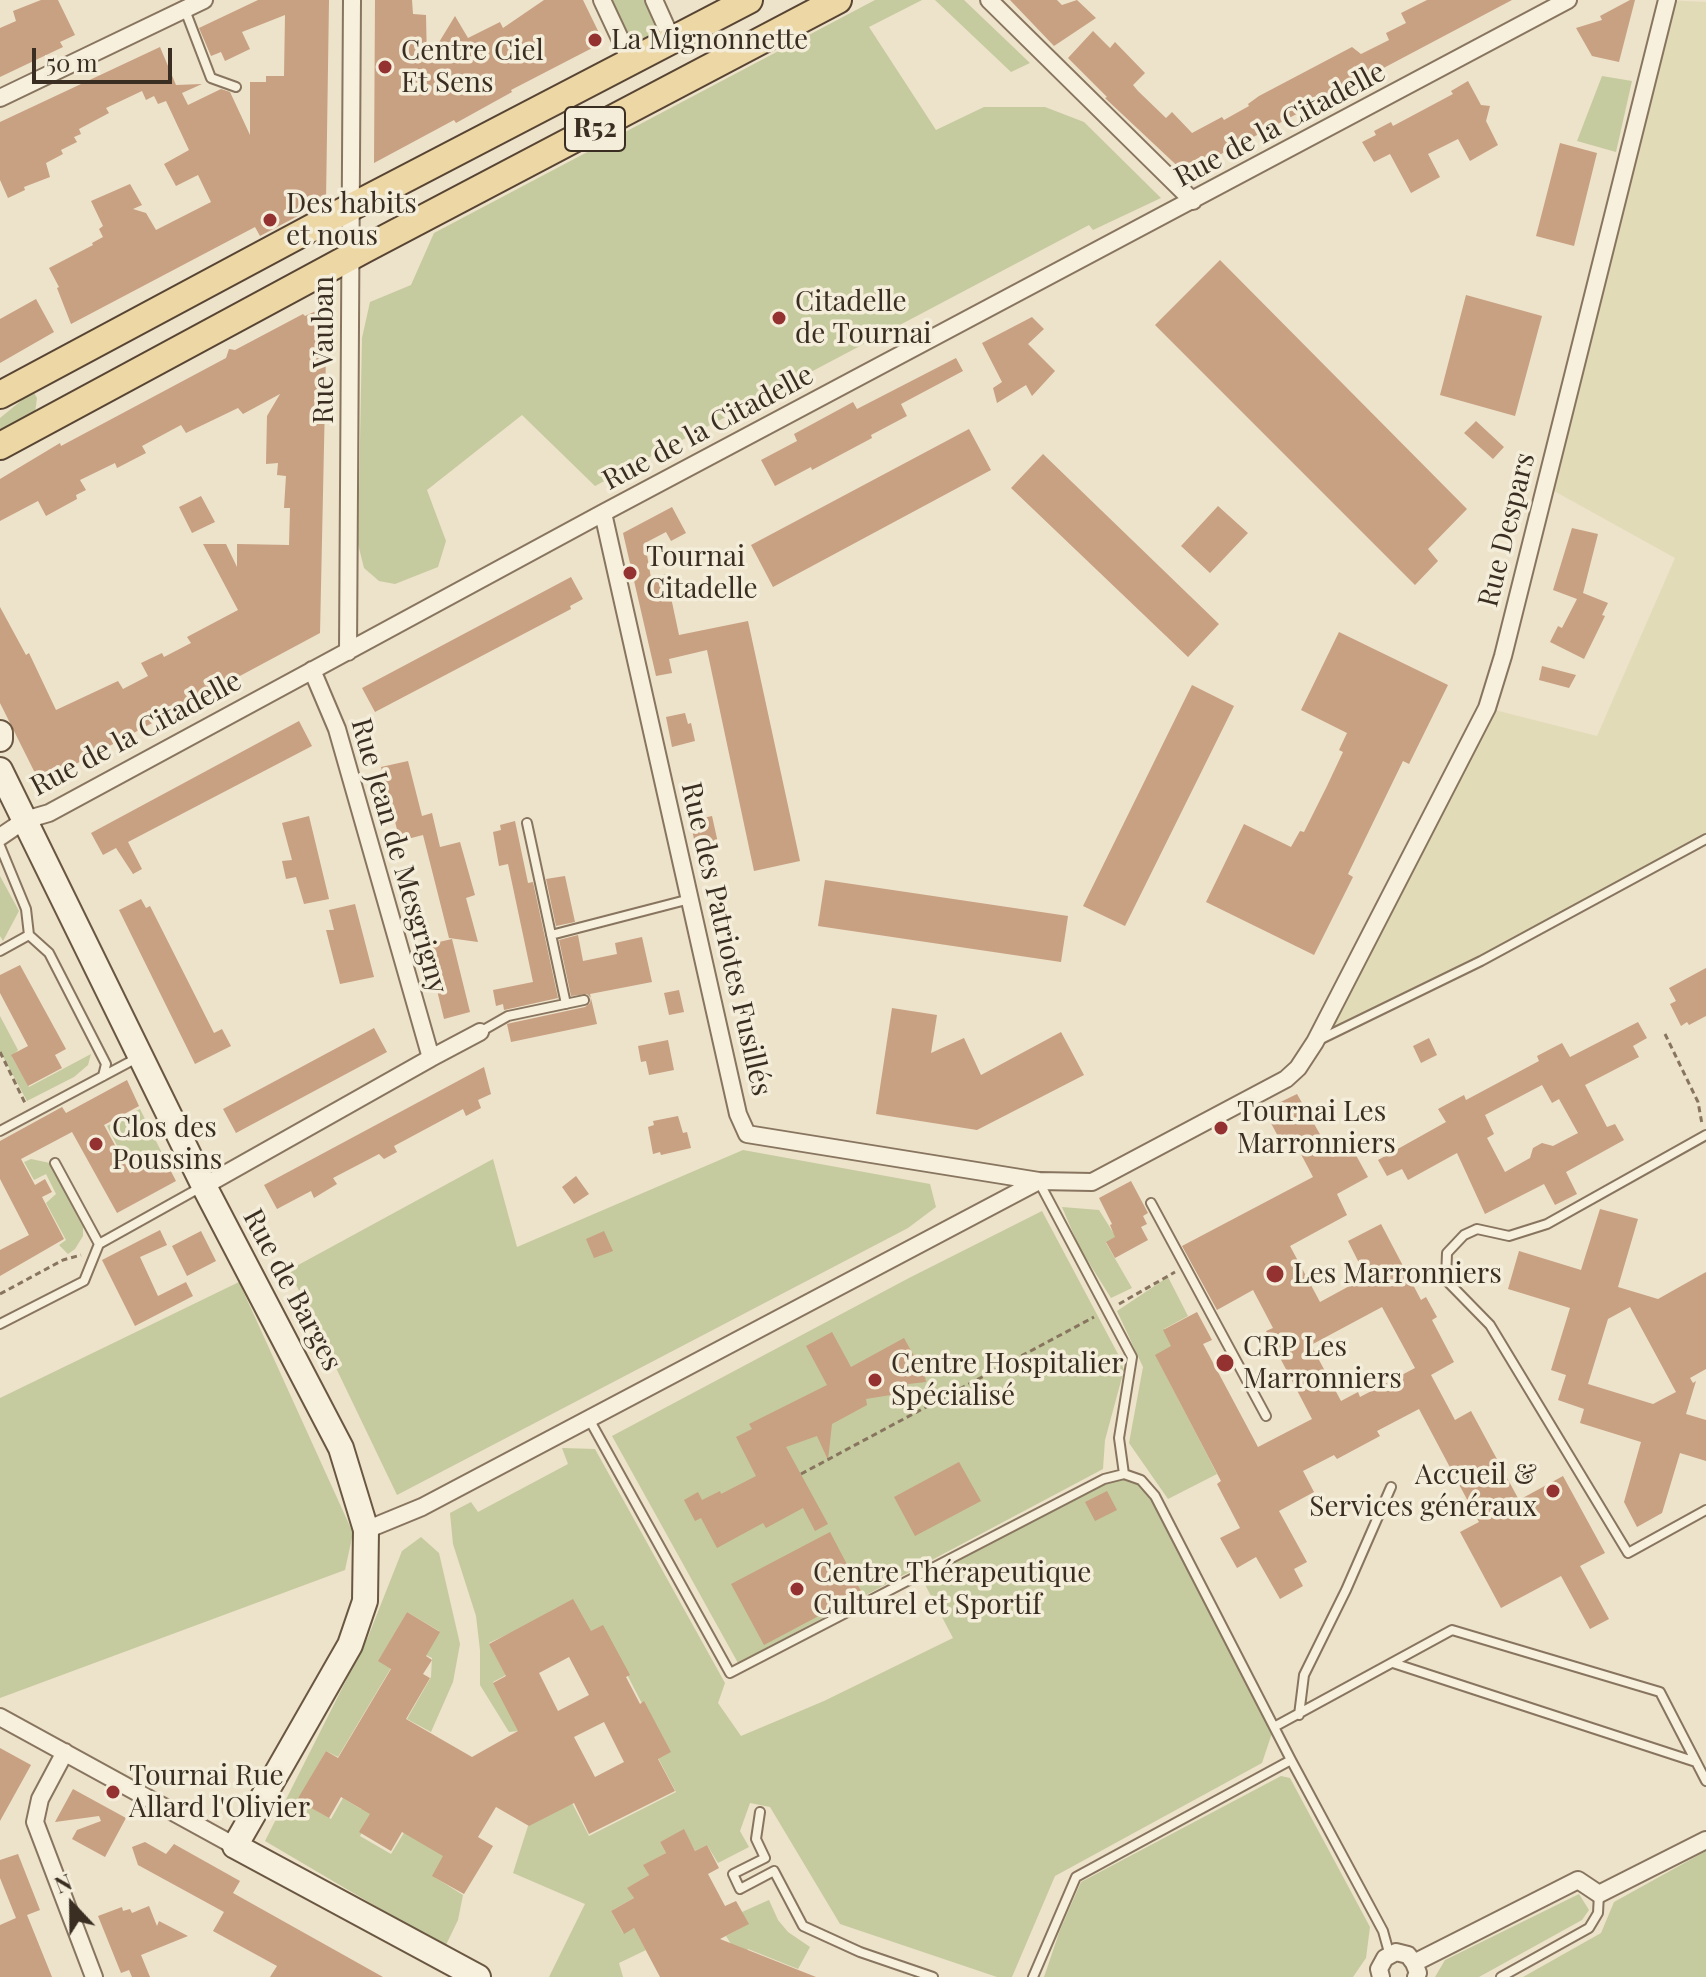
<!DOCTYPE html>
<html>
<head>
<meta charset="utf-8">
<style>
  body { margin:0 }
  #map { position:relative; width:1706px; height:1977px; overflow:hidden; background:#ede2ca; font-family:"Playfair Display",serif }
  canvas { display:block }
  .north { position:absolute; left:32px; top:1865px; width:80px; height:80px; -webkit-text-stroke:6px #f4edd9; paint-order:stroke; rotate:338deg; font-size:22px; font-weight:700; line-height:32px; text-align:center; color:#3a2d22 }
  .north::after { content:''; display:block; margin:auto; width:28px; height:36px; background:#3a2d22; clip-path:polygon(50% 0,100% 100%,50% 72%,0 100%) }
  .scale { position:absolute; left:32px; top:48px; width:140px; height:36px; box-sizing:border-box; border:4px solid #3a2d22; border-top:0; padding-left:10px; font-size:24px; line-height:28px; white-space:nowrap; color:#3a2d22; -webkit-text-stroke:6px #f4edd9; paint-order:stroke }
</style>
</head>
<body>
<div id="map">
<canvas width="1706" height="1977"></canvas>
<div class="north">N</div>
<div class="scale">50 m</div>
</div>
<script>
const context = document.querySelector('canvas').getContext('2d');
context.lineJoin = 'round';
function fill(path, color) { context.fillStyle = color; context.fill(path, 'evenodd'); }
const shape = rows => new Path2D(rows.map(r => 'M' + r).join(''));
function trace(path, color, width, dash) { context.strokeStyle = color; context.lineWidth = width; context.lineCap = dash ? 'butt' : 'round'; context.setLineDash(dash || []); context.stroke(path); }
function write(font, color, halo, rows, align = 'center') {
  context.font = font + ' "Playfair Display",serif'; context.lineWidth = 7; context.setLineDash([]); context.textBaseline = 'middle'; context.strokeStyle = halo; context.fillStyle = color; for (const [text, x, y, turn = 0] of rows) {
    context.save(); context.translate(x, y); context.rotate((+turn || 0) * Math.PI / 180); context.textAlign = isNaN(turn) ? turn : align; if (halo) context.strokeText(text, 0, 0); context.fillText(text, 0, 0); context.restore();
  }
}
fill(shape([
  [1666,0,1706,2,1706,841,1322,1039,1487,708,1597,736,1675,558,1545,486]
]), '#e2dbb7');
fill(shape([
  [612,0,645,0,658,36,640,45,632,41],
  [875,0,922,0,869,27,936,130,984,107,1045,107,1084,122,1161,198,1093,230,1089,225,595,486,522,415,427,490,446,541,438,567,395,584,379,581,364,568,358,544,362,338,370,302,411,285,434,233],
  [935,0,964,0,1030,63,1011,72],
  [1602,76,1632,81,1616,152,1577,141],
  [33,391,37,398,35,413,0,431,0,418],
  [0,876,19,911,3,941,0,936],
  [0,1016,18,1050,12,1057,29,1087,91,1054,88,1065,74,1077,27,1101,0,1051],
  [140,1109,163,1155,130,1171,107,1126],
  [743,1150,930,1184,936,1207,908,1228,397,1495,289,1270,493,1159,517,1247],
  [31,1159,50,1163,83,1227,83,1236,75,1249,68,1254,59,1245,66,1240,46,1203,56,1194,46,1174,34,1180,24,1162],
  [1062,1207,1099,1210,1116,1237,1106,1243,1132,1288,1111,1298,1079,1247],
  [1042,1211,1118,1354,1124,1370,1105,1440,1103,1469,738,1663,612,1436,909,1278],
  [1168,1277,1188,1316,1164,1329,1173,1349,1156,1356,1217,1474,1168,1499,1129,1443,1143,1367,1117,1311],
  [239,1282,353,1533,345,1570,0,1698,0,1398],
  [562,1448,595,1449,725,1683,718,1703,741,1736,824,1701,953,1638,920,1575,1104,1479,1124,1474,1141,1480,1155,1496,1274,1727,1262,1763,1055,1876,1012,1977,997,1977,840,1924,770,1807,750,1803,740,1831,749,1847,718,1863,707,1845,695,1851,684,1830,660,1842,666,1853,644,1865,649,1875,628,1888,634,1898,611,1911,623,1933,634,1928,646,1950,619,1963,623,1977,549,1977,585,1904,513,1873,528,1826,572,1803,589,1836,676,1792,658,1758,667,1752,603,1628,588,1635,542,1618,489,1643,506,1675,493,1682,519,1731,509,1732,480,1685,480,1650,476,1616,453,1544,450,1513,471,1502,478,1512,568,1464],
  [421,1537,439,1553,460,1644,453,1682,431,1732,407,1719,431,1677,432,1658,426,1655,439,1631,407,1612,379,1660,391,1668,338,1757,326,1751,298,1800,331,1819,343,1798,361,1809,381,1799,360,1836,391,1854,405,1831,448,1857,436,1878,463,1895,458,1920,445,1947,265,1841,368,1637,402,1551],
  [1281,1776,1290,1778,1370,1927,1366,1958,1353,1977,1044,1977,1060,1930,1081,1882],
  [1706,1851,1706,1977,1523,1977,1601,1933,1614,1902],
  [1579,1894,1589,1910,1582,1920,1479,1977,1435,1977,1445,1960],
  [769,1900,778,1920,788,1932,810,1947,798,1969,748,1949,741,1960,726,1936,748,1924,742,1912]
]), '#c5cb9e');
fill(shape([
  [41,0,58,0,75,35,60,42,63,47,0,77,0,28,16,21,13,11],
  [258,0,329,0,326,201,260,236,255,227,71,324,57,288,59,287,49,268,93,245,92,243,103,237,99,229,103,226,91,201,130,184,142,205,133,209,146,213,156,230,211,202,198,175,176,186,164,164,189,150,166,101,158,104,154,96,146,100,142,91,106,108,109,113,79,129,81,134,74,137,77,142,61,150,63,154,46,163,50,177,24,187,25,190,8,198,0,180,0,122,160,47,176,85,202,84,182,93,188,105,221,89,230,92,250,135,250,82,266,82,266,76,284,76,285,15,242,32,250,49,225,61,221,52,211,56,199,28],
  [375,0,412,0,413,14,426,15,427,62,455,16,468,38,500,22,503,28,544,0,583,0,601,37,598,45,511,90,512,92,456,123,454,120,374,163],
  [1010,0,1057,0,1062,5,1077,0,1096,18,1054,46],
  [1427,0,1512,0,1189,171,1183,171,1171,160,1105,98,1107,97,1068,58,1093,31,1110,48,1115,42,1145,73,1133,85,1138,91,1166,118,1172,112,1192,133,1222,117,1224,120,1249,106,1248,104,1259,96,1352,47,1361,54,1389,40,1386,33,1406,23,1401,13],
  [1630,0,1635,0,1619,62,1592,56,1576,28,1602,20,1600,16],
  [1468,81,1481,105,1490,106,1486,121,1498,145,1470,161,1458,139,1428,154,1440,177,1411,193,1390,154,1374,162,1362,142,1376,135,1374,131,1391,122,1393,126,1453,94,1451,91],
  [1560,143,1597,153,1574,246,1536,236],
  [1220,260,1467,509,1428,549,1438,561,1415,585,1155,325],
  [1466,295,1542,316,1515,416,1440,395],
  [36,299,54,332,0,363,0,319],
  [327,306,320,633,46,780,37,777,0,703,0,607,26,655,29,653,56,710,118,681,123,689,148,676,141,663,162,653,164,657,191,643,187,637,238,610,203,544,226,544,237,567,237,544,289,545,290,508,284,508,286,476,277,475,278,463,266,464,267,416,280,394,243,414,238,408,186,433,181,425,142,446,146,453,117,468,115,463,80,480,86,490,76,495,77,499,46,516,38,501,0,521,0,479,60,443,61,446,226,358,229,349,235,350,303,314,305,316],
  [1032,317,1044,329,1028,344,1055,371,1032,396,1026,385,997,403,993,388,1002,382,982,343],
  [956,358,963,371,901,404,907,416,871,435,872,438,812,470,811,467,775,486,761,460,797,441,794,434,853,402,857,409],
  [1476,421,1504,447,1493,459,1464,433],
  [969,429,991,470,773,587,751,545],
  [1043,454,1219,624,1188,657,1011,488],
  [201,496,215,522,192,533,179,507],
  [1218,506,1248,533,1210,573,1181,546],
  [672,507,686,533,671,541,666,532,645,543,651,578,666,574,679,635,748,621,800,861,754,871,707,650,669,659,672,673,656,676,623,533],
  [1572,528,1598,534,1583,593,1608,603,1602,615,1605,616,1584,659,1550,642,1558,626,1562,628,1577,599,1553,590],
  [571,577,583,599,570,606,571,609,375,712,362,688],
  [1339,632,1448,685,1409,764,1403,761,1348,874,1353,877,1314,955,1206,902,1244,824,1291,847,1300,831,1304,832,1327,786,1343,752,1339,750,1347,733,1301,710],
  [1542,666,1576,675,1569,688,1539,680],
  [1192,685,1234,706,1125,926,1083,906],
  [685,713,688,724,691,723,695,741,672,747,666,717],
  [299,721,312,746,128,842,142,869,133,874,116,848,103,855,91,833],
  [408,761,422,816,432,813,440,847,460,842,475,895,466,898,478,942,449,938,423,835,400,841,381,767],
  [309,816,329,899,304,904,296,877,286,879,282,861,292,860,282,823],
  [712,816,718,843,696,848,690,821],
  [515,821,528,883,533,882,558,998,504,1010,503,1004,496,1006,493,990,533,982,508,864,499,866,493,832,501,830,500,825],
  [565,876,575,922,556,926,546,879],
  [825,880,1068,916,1061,962,818,926],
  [141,899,146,908,150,906,214,1033,222,1029,231,1046,195,1064,119,910],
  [355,904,374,977,340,984,326,930,334,930,329,910],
  [578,935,583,961,617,954,615,943,642,937,652,982,590,994,597,1024,511,1042,507,1024,511,1023,585,1007,590,1003,591,998,587,994,571,996,559,940],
  [452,939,470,1012,444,1019,426,945],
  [20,965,66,1049,55,1055,62,1068,28,1086,11,1055,28,1046,0,993,0,975],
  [1706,968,1706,1016,1689,1025,1687,1022,1681,1026,1670,1004,1676,1001,1669,988],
  [679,990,684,1012,669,1015,664,993],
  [892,1008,937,1015,931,1053,964,1038,981,1075,1061,1032,1084,1075,977,1130,876,1114],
  [1638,1022,1647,1038,1633,1046,1639,1057,1585,1085,1607,1127,1615,1124,1624,1140,1566,1172,1577,1194,1555,1205,1544,1184,1485,1214,1457,1153,1408,1180,1402,1169,1387,1176,1378,1160,1446,1122,1438,1109,1464,1095,1466,1100,1539,1061,1537,1056,1562,1043,1570,1057],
  [1542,1085,1552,1103,1559,1099,1578,1133,1553,1146,1542,1143,1533,1148,1530,1158,1505,1172,1487,1138,1494,1134,1485,1115],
  [374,1028,387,1052,236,1133,223,1109],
  [1429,1038,1437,1055,1421,1063,1413,1046],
  [668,1040,674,1070,649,1075,646,1061,641,1062,638,1046],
  [484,1067,491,1094,478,1100,481,1108,466,1116,463,1109,394,1146,397,1152,384,1159,379,1154,333,1178,337,1184,314,1198,311,1191,277,1209,264,1185],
  [127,1080,139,1106,104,1125,130,1173,163,1156,176,1181,117,1213,72,1132,21,1159,35,1185,45,1179,52,1192,42,1197,64,1239,0,1276,0,1250,29,1235,0,1179,0,1141,62,1107,66,1113],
  [1297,1094,1333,1157,1352,1148,1368,1177,1337,1194,1347,1215,1290,1246,1320,1302,1366,1277,1348,1241,1381,1224,1421,1300,1426,1297,1437,1317,1432,1320,1454,1362,1431,1375,1455,1420,1471,1411,1519,1500,1563,1476,1605,1553,1580,1566,1609,1619,1590,1629,1561,1576,1501,1608,1460,1532,1479,1522,1419,1409,1377,1431,1380,1436,1337,1459,1334,1455,1303,1471,1314,1492,1279,1511,1307,1562,1294,1569,1303,1586,1280,1599,1256,1557,1237,1568,1220,1538,1240,1528,1217,1484,1221,1481,1155,1355,1171,1346,1163,1330,1197,1312,1212,1340,1203,1344,1258,1447,1312,1419,1266,1331,1273,1328,1253,1290,1217,1310,1182,1246,1313,1177,1292,1137,1281,1142,1264,1110],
  [1382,1307,1415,1368,1360,1397,1358,1392,1341,1401,1311,1345],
  [678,1116,683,1133,687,1132,691,1148,661,1155,660,1152,653,1154,648,1127,654,1125,653,1121],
  [576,1176,589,1194,574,1204,562,1187],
  [1131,1181,1148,1213,1143,1216,1147,1224,1141,1227,1148,1240,1115,1258,1106,1242,1115,1237,1110,1225,1112,1224,1099,1198],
  [1600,1209,1638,1219,1618,1287,1658,1299,1706,1272,1706,1369,1690,1378,1693,1383,1696,1381,1686,1414,1706,1420,1706,1461,1680,1453,1662,1513,1637,1527,1624,1502,1641,1442,1580,1423,1584,1409,1558,1400,1566,1375,1551,1370,1570,1308,1508,1289,1519,1251,1581,1270],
  [1630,1307,1676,1392,1653,1404,1588,1384,1608,1319],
  [160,1230,167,1245,140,1257,158,1296,186,1282,193,1296,135,1326,102,1260],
  [201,1231,216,1261,187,1276,172,1246],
  [604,1231,613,1251,594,1258,586,1239],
  [832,1332,851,1367,904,1338,914,1356,921,1355,926,1382,908,1384,909,1392,866,1399,867,1405,832,1424,828,1460,817,1436,786,1447,828,1524,815,1531,803,1508,766,1528,763,1523,717,1548,701,1518,695,1521,684,1500,698,1492,702,1500,720,1491,721,1494,756,1476,736,1437,752,1429,749,1424,827,1385,806,1346],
  [959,1462,981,1501,915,1536,894,1497],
  [1107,1491,1117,1510,1095,1521,1085,1502],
  [830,1532,862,1593,764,1645,731,1584],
  [573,1599,591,1631,603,1625,630,1675,626,1677,640,1704,644,1701,671,1752,658,1759,675,1791,589,1834,574,1803,529,1826,496,1807,478,1837,493,1846,464,1894,432,1876,443,1856,402,1832,391,1851,359,1832,370,1814,341,1797,329,1818,297,1800,326,1751,338,1758,391,1669,378,1661,407,1612,440,1632,426,1656,432,1660,423,1674,430,1678,406,1719,472,1757,518,1731,493,1683,506,1676,489,1644],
  [569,1657,589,1695,558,1711,539,1673],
  [604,1722,624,1762,595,1777,574,1737],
  [0,1748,31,1765,0,1821],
  [73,1789,126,1818,105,1857,72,1839,77,1830,101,1821,99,1816,55,1822],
  [684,1829,695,1851,707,1845,719,1868,708,1874,725,1906,736,1901,749,1924,720,1939,816,1977,660,1977,634,1928,624,1934,611,1911,634,1898,627,1888,649,1875,643,1865,666,1853,660,1842],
  [145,1842,166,1854,174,1844,240,1881,233,1893,383,1977,270,1977,277,1966,213,1931,224,1912,138,1865,132,1847],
  [18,1854,40,1910,27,1915,52,1977,0,1977,0,1925,16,1918,0,1878,0,1860],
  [149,1906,157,1926,159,1921,188,1936,141,1955,150,1977,132,1977,129,1970,121,1973,98,1916,122,1907,123,1911,130,1909,132,1913]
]), '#c8a082');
const lane = shape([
  [185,10,211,78,236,87],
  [527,823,566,1004],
  [0,846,26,909,29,935,0,951],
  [29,935,49,953,106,1064,103,1076],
  [551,935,690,899],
  [480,1032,508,1016,584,1000],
  [1319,1040,1481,961,1706,839],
  [0,1131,137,1058],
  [1706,1135,1547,1224,1509,1236,1477,1229,1464,1235,1447,1253,1446,1280,1490,1325,1628,1553,1706,1510],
  [55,1163,99,1244],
  [1039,1182,1132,1357,1119,1438,1124,1474,1141,1480,1155,1496,1291,1760,1383,1931,1390,1956],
  [1151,1203,1266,1416],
  [0,1324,84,1281,99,1244,203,1186],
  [589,1419,730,1673,1104,1479,1124,1474],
  [1393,1663,1696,1762],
  [1299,1715,1304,1675,1346,1590,1391,1487],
  [1274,1727,1452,1630,1660,1692,1706,1781],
  [760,1812,756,1839,765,1858,733,1874,740,1889,774,1871,803,1926,860,1952,933,1977],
  [1033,1977,1076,1877,1291,1760],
  [1501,1977,1589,1928,1598,1913,1599,1894]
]);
const street = shape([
  [602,0,631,62],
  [654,0,672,40],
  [989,0,1193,201],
  [0,98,204,0],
  [603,513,738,1114,747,1134,1039,1181,1092,1182,1286,1079,1298,1068,1315,1042,1487,708,1503,656,1667,0],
  [348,652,352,0],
  [0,837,25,820,49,813,603,513,1568,0],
  [431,1058,480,1032],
  [204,1186,431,1058,337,729,312,670],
  [366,1530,422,1507,1039,1181],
  [0,1717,235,1846],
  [65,1752,40,1799,35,1822,94,1977],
  [1414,1963,1578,1880,1599,1894,1706,1840],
  [1381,1977,1379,1969,1385,1958,1396,1952,1408,1955,1414,1963,1418,1973,1416,1977]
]);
const secondary = shape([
  [0,733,0,739],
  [0,770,204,1186,341,1448,366,1530,365,1601,350,1645,235,1846,478,1977]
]);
const primary = shape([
  [0,395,334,216,749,0],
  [0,446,365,249,838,0]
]);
trace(lane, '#88755f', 12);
trace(street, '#88755f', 20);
trace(secondary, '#6a5742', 28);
trace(primary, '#574433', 30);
trace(shape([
  [1665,1034,1698,1102,1702,1124],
  [0,1052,25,1103],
  [0,1294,63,1260,81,1255],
  [1119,1304,1175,1272],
  [801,1474,1094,1317]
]), '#88755f', 3, [6, 4]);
trace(lane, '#f7f0dd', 8);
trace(street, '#f7f0dd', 16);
trace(secondary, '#f7f0dd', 24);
trace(primary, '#edd7a5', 26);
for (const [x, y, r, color] of [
  [595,40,8,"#943232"],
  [385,67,8,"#943232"],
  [270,220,8,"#943232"],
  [779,318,8,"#943232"],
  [630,573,8,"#943232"],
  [1221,1128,8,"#943232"],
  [96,1144,8,"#943232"],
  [1275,1274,10,"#943232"],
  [1225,1363,10,"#943232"],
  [875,1380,8,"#943232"],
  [1553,1491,8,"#943232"],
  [797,1589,8,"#943232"],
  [113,1792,8,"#943232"]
]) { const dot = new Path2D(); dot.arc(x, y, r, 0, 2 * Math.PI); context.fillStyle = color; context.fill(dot); trace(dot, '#f4edd9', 3); }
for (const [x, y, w] of [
  [595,129,60]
]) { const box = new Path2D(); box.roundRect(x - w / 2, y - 22, w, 44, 6); context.fillStyle = '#f4edd9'; context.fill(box); trace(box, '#3a2d22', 2); }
write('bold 26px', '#3a2d22', null, [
  ["R52",595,129]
]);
write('28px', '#3a2d22', '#f4edd9', [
  ["La Mignonnette",611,40],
  ["Centre Ciel",401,51],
  ["Et Sens",401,83],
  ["Des habits",286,204],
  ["et nous",286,236],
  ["Citadelle",795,302],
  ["de Tournai",795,334],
  ["Tournai",646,557],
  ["Citadelle",646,589],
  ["Tournai Les",1237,1112],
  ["Marronniers",1237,1144],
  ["Clos des",112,1128],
  ["Poussins",112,1160],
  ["Les Marronniers",1293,1274],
  ["CRP Les",1243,1347],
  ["Marronniers",1243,1379],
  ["Centre Hospitalier",891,1364],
  ["Spécialisé",891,1396],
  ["Accueil &",1537,1475,"right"],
  ["Services généraux",1537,1507,"right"],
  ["Centre Thérapeutique",813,1573],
  ["Culturel et Sportif",813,1605],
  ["Tournai Rue",129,1776],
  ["Allard l'Olivier",129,1808]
], 'left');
write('28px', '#3a2d22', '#f4edd9', [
  ["Rue de la Citadelle",1280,125,-28],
  ["Rue Vauban",324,350,-90],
  ["Rue de la Citadelle",708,428,-28],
  ["Rue Despars",1507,530,-76],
  ["Rue de la Citadelle",136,734,-28],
  ["Rue Jean de Mesgrigny",399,856,74],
  ["Rue des Patriotes Fusillés",726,939,77],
  ["Rue de Barges",292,1290,62]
]);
</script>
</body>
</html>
